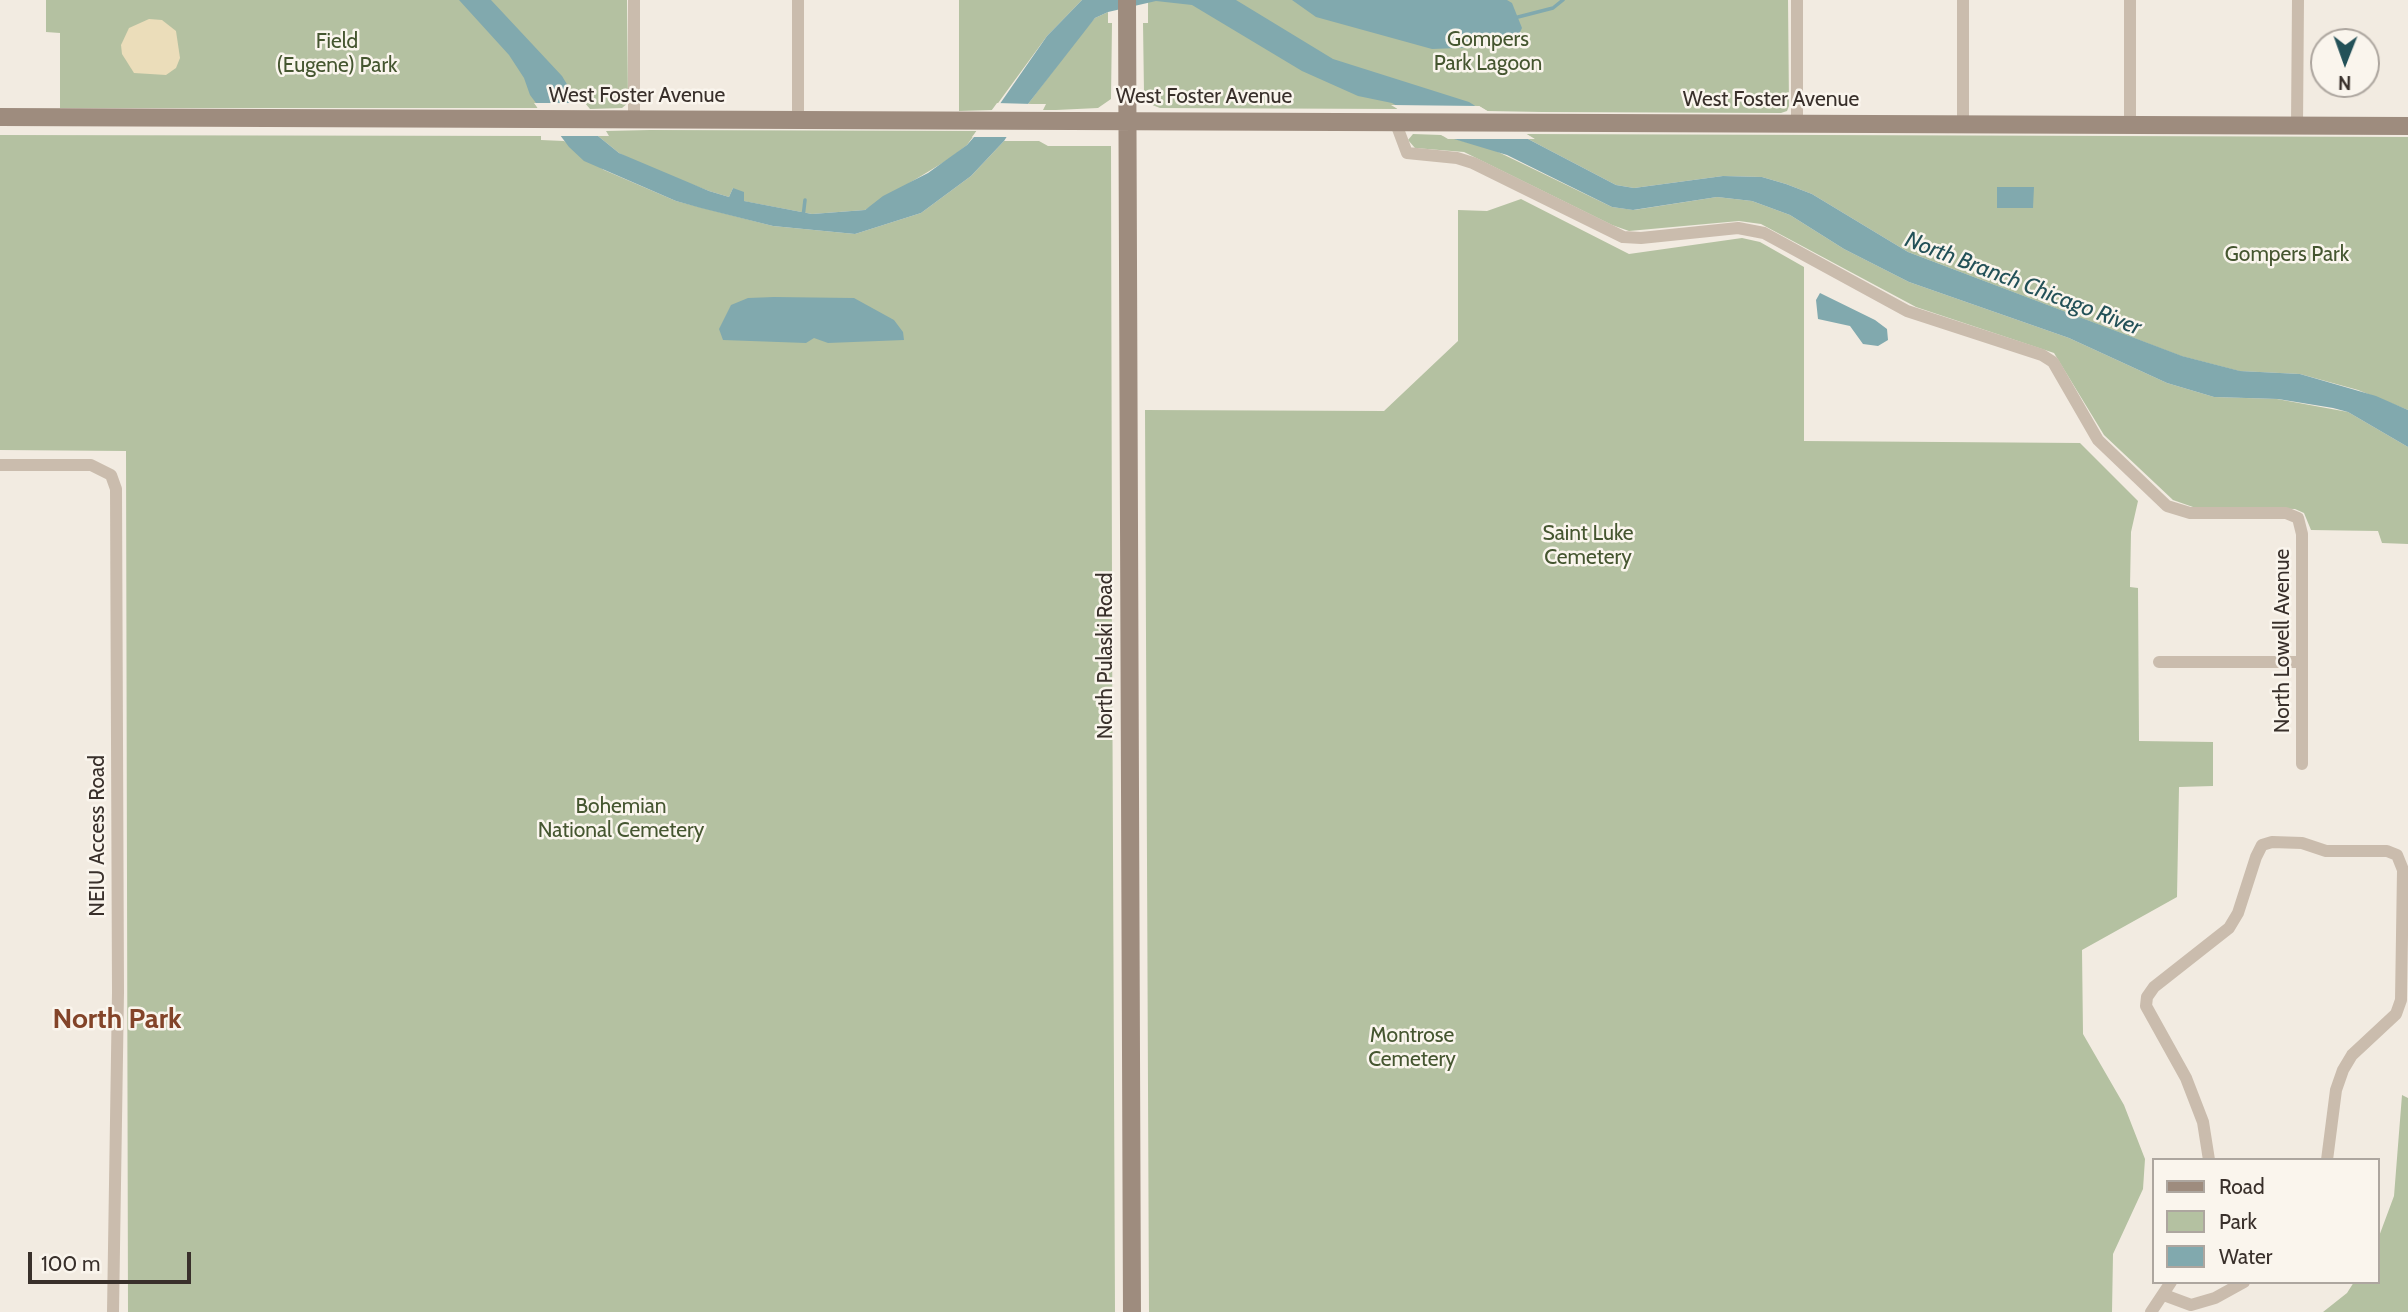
<!DOCTYPE html>
<html>
<head>
<meta charset="utf-8">
<style>
  body { margin:0 }
  #map { position:relative; width:2408px; height:1312px; overflow:hidden; background:#f2ebe1; font-family:Cabin,sans-serif }
  canvas { display:block }
  .legend { position:absolute; left:2152px; top:1158px; width:228px; height:126px; box-sizing:border-box; background:#faf5ed; border:2px solid #ada69f; margin:0; padding:9px 12px; list-style:none; font-size:21px; color:#39302b }
  .legend li { display:flex; align-items:center; gap:14px; height:35px }
  .legend b { width:35px; border:2px solid #ada69f }
  .north { position:absolute; left:2310px; top:28px; width:70px; height:70px; box-sizing:border-box; background:#faf5ed; border:2px solid #ada69f; border-radius:50%; rotate:181deg; font-size:19px; font-weight:700; line-height:28px; text-align:center; color:#39302b }
  .north::after { content:''; display:block; margin:auto; width:24px; height:32px; background:#235158; clip-path:polygon(50% 0,100% 100%,50% 72%,0 100%) }
  .scale { position:absolute; left:28px; top:1252px; width:163px; height:32px; box-sizing:border-box; border:4px solid #39302b; border-top:0; padding-left:9px; font-size:21px; line-height:24px; white-space:nowrap; color:#39302b; -webkit-text-stroke:5px #faf5ed; paint-order:stroke }
</style>
</head>
<body>
<div id="map">
<canvas width="2408" height="1312"></canvas>
<ul class="legend">
<li><b style="height:9px;background:#9e8c7e"></b>Road</li>
<li><b style="height:19px;background:#b4c1a1"></b>Park</li>
<li><b style="height:19px;background:#81a9ae"></b>Water</li>
</ul>
<div class="north">N</div>
<div class="scale">100 m</div>
</div>
<script>
const context = document.querySelector('canvas').getContext('2d');
context.lineJoin = 'round';
function fill(path, color) { context.fillStyle = color; context.fill(path, 'evenodd'); }
const shape = rows => new Path2D(rows.map(r => 'M' + r).join(''));
function trace(path, color, width, dash) { context.strokeStyle = color; context.lineWidth = width; context.lineCap = dash ? 'butt' : 'round'; context.setLineDash(dash || []); context.stroke(path); }
function write(font, color, halo, rows, align = 'center') {
  context.font = font + ' Cabin,sans-serif'; context.lineWidth = 5; context.setLineDash([]); context.textBaseline = 'middle'; context.strokeStyle = halo; context.fillStyle = color; for (const [text, x, y, turn = 0] of rows) {
    context.save(); context.translate(x, y); context.rotate((+turn || 0) * Math.PI / 180); context.textAlign = isNaN(turn) ? turn : align; if (halo) context.strokeText(text, 0, 0); context.fillText(text, 0, 0); context.restore();
  }
}
fill(shape([
  [46,0,627,0,628,103,622,108,590,109,585,103,535,103,538,108,60,108,60,33,46,32],
  [959,0,1082,0,1047,36,993,110,959,111],
  [1148,0,1788,0,1789,106,1787,111,1781,113,1542,112,1487,111,1479,106,1393,105,1398,109,1160,108,1147,103,1144,93,1143,23,1148,23],
  [1108,12,1108,23,1112,23,1111,99,1098,108,1056,110,1043,110,1046,104,1028,104,1084,30,1095,18],
  [650,130,977,131,967,145,949,159,865,210,812,214,743,201,733,188,729,197,709,191,639,164,619,153,598,136,609,136,606,131],
  [1413,134,1441,135,1492,149,1612,207,1634,210,1717,197,1752,201,1790,215,1844,249,1909,282,2069,338,2167,383,2214,397,2277,399,2348,412,2408,447,2408,544,2382,543,2378,531,2311,530,2304,513,2295,509,2193,507,2173,500,2104,435,2054,353,1916,307,1761,224,1739,221,1629,231,1612,225,1464,152,1415,148,1408,140],
  [1526,134,2408,137,2408,410,2358,390,2300,374,2239,371,2181,356,1908,252,1812,194,1786,184,1762,177,1723,176,1634,188,1616,185,1528,139,1534,139],
  [0,135,541,136,541,140,564,141,604,170,676,201,773,226,855,234,921,213,971,176,1004,141,1039,141,1048,146,1111,146,1112,589,1109,601,1112,621,1115,1312,128,1312,126,451,0,450],
  [1521,199,1629,254,1742,238,1760,242,1804,267,1804,441,2080,443,2138,501,2131,532,2130,587,2138,588,2139,741,2213,742,2213,786,2179,787,2177,897,2082,950,2083,1034,2124,1105,2145,1159,2143,1189,2113,1254,2112,1312,1149,1312,1145,410,1384,411,1458,341,1458,210,1487,211],
  [2402,1095,2408,1098,2408,1312,2323,1312,2347,1293,2354,1282,2378,1282,2378,1239,2394,1196]
]), '#b4c1a1');
fill(shape([
  [149,19,162,20,176,31,180,58,176,68,166,75,134,73,122,54,121,45,129,28]
]), '#ebddba');
fill(shape([
  [459,0,491,0,562,76,598,136,619,153,709,191,729,197,733,188,744,192,744,201,812,214,865,210,883,196,928,173,967,145,988,121,1047,36,1082,0,1236,0,1333,59,1469,102,1528,139,1616,185,1634,188,1723,176,1762,177,1786,184,1812,194,1908,252,2182,356,2240,371,2300,374,2376,396,2408,410,2408,447,2348,412,2333,408,2278,399,2214,397,2167,383,2069,338,1909,282,1844,249,1790,215,1752,201,1717,197,1633,210,1612,207,1507,155,1454,139,1392,103,1358,96,1302,71,1192,5,1156,1,1108,12,1095,18,1028,104,1004,141,971,176,921,213,855,234,773,226,701,208,676,201,584,161,569,147,530,95,524,78,509,55],
  [1292,0,1507,0,1512,3,1522,28,1515,42,1509,46,1432,49,1316,17],
  [1997,187,2034,187,2033,208,1997,208],
  [1820,293,1875,320,1887,329,1888,340,1878,346,1863,344,1850,326,1818,319,1816,300],
  [774,297,854,298,894,320,903,332,904,340,828,343,814,338,806,343,723,340,719,329,731,305,748,298]
]), '#81a9ae');
fill(shape([
  [534,103,583,103,603,136,558,136],
  [997,103,1032,104,1011,137,972,137],
  [1391,105,1479,106,1535,139,1448,139]
]), '#f2ebe1');
trace(shape([
  [1518,17,1553,8,1563,0],
  [803,217,805,200]
]), '#81a9ae', 3.5);
trace(shape([
  [798,0,798,118],
  [1797,0,1797,123],
  [1963,0,1963,124],
  [634,119,634,0],
  [1395,121,1407,153,1457,158,1473,163,1623,237,1641,238,1738,228,1764,233,1907,311,2042,355,2053,362,2098,440,2167,506,2190,513,2286,513,2298,518,2302,534,2302,764],
  [2130,124,2130,0],
  [2297,125,2298,0],
  [0,465,91,465,111,475,116,489,118,992,113,1312],
  [2159,662,2301,662],
  [2209,1160,2203,1122,2186,1078,2146,1006,2147,997,2154,987,2229,928,2238,913,2256,857,2262,845,2272,842,2302,843,2326,851,2387,851,2397,855,2403,870,2401,1000,2396,1014,2352,1055,2343,1070,2336,1090,2327,1160],
  [2164,1295,2191,1305,2215,1298,2244,1282],
  [2151,1312,2171,1282]
]), '#cabcad', 12);
trace(shape([
  [1127,0,1132,1312],
  [0,117,2408,126]
]), '#9e8c7e', 18);
write('21px', '#455630', '#faf5ed', [
  ["Gompers",1488,40],
  ["Park Lagoon",1488,64],
  ["Field",337,42],
  ["(Eugene) Park",337,66],
  ["Gompers Park",2287,255],
  ["Saint Luke",1588,534],
  ["Cemetery",1588,558],
  ["Bohemian",621,807],
  ["National Cemetery",621,831],
  ["Montrose",1412,1036],
  ["Cemetery",1412,1060]
]);
write('21px', '#39302b', '#faf5ed', [
  ["West Foster Avenue",637,96],
  ["West Foster Avenue",1204,97],
  ["West Foster Avenue",1771,100],
  ["North Lowell Avenue",2283,641,-90],
  ["North Pulaski Road",1106,656,-90],
  ["NEIU Access Road",98,836,-90]
]);
write('italic 23px', '#235158', '#faf5ed', [
  ["North Branch Chicago River",2023,284,21]
]);
write('bold 28px', '#834429', '#faf5ed', [
  ["North Park",117,1020]
]);
</script>
</body>
</html>
